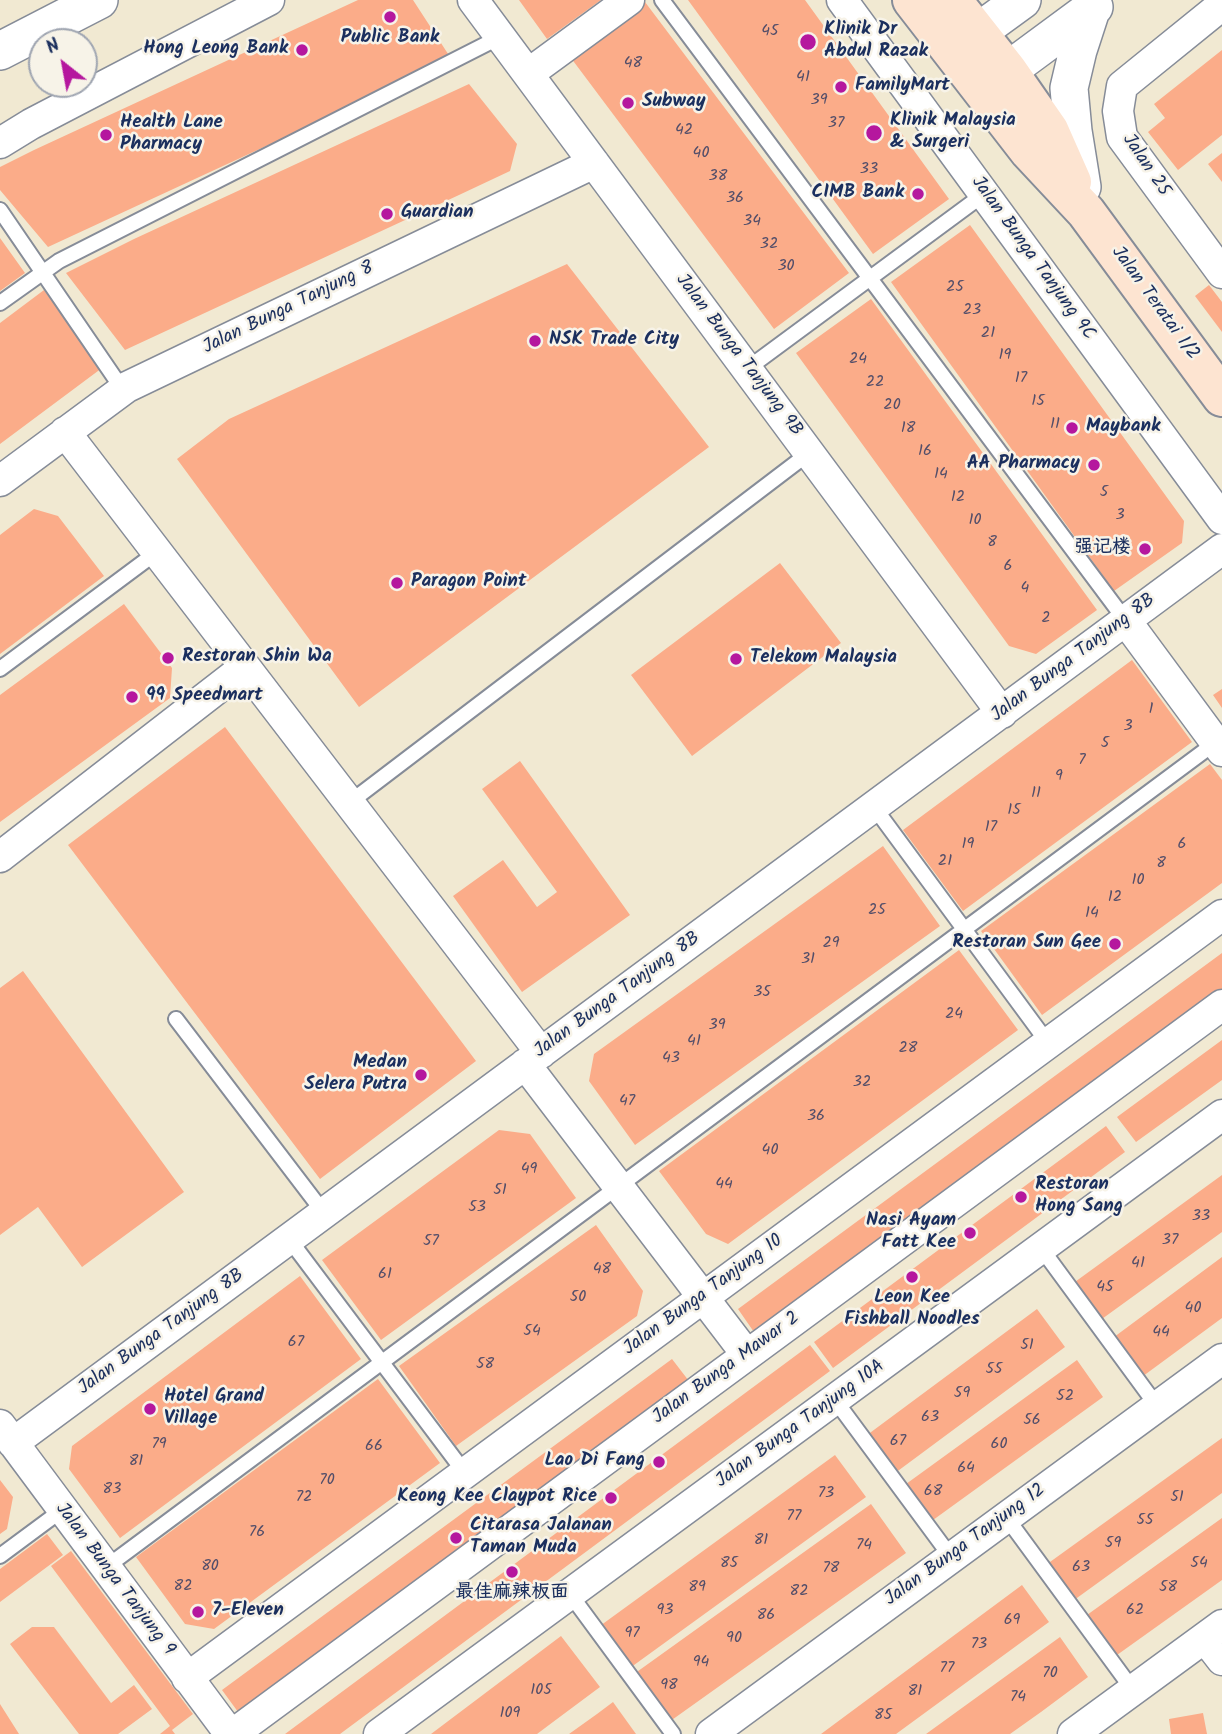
<!DOCTYPE html>
<html>
<head>
<meta charset="utf-8">
<style>
  body { margin:0 }
  #map { position:relative; width:1222px; height:1734px; overflow:hidden; background:#f1e9d2; font-family:Kalam,sans-serif }
  canvas { display:block }
  .north { position:absolute; left:28px; top:28px; width:70px; height:70px; box-sizing:border-box; background:#f7f3e8; border:2px solid #9fa5b1; border-radius:50%; rotate:329deg; font-size:19px; font-weight:700; line-height:28px; text-align:center; color:#1b2f5e }
  .north::after { content:''; display:block; margin:auto; width:24px; height:32px; background:#b5179e; clip-path:polygon(50% 0,100% 100%,50% 72%,0 100%) }
</style>
</head>
<body>
<div id="map">
<canvas width="1222" height="1734"></canvas>
<div class="north">N</div>
</div>
<script>
const context = document.querySelector('canvas').getContext('2d');
context.lineJoin = 'round';
function fill(path, color) { context.fillStyle = color; context.fill(path, 'evenodd'); }
const shape = rows => new Path2D(rows.map(r => 'M' + r).join(''));
function trace(path, color, width, dash) { context.strokeStyle = color; context.lineWidth = width; context.lineCap = dash ? 'butt' : 'round'; context.setLineDash(dash || []); context.stroke(path); }
function write(font, color, halo, rows, align = 'center') {
  context.font = font + ' Kalam,"LXGW WenKai TC",sans-serif'; context.lineWidth = 5; context.setLineDash([]); context.textBaseline = 'middle'; context.strokeStyle = halo; context.fillStyle = color; for (const [text, x, y, turn = 0] of rows) {
    context.save(); context.translate(x, y); context.rotate((+turn || 0) * Math.PI / 180); context.textAlign = isNaN(turn) ? turn : align; if (halo) context.strokeText(text, 0, 0); context.fillText(text, 0, 0); context.restore();
  }
}
fill(shape([
  [358,0,413,0,452,60,48,247,0,190,0,167,34,150],
  [519,0,601,0,547,39],
  [688,0,805,0,949,199,873,254],
  [645,2,849,273,774,329,571,58],
  [1222,50,1222,135,1178,170,1148,132,1165,118,1154,104],
  [469,84,517,144,510,171,459,195,125,350,66,273,134,239],
  [1222,153,1222,182,1208,164],
  [970,225,1184,521,1182,543,1114,591,891,282],
  [0,238,25,273,0,291],
  [567,264,709,447,359,707,177,459,229,419],
  [1209,285,1222,302,1222,332,1195,296],
  [44,290,102,368,0,444,0,323],
  [871,299,1097,610,1036,654,1009,646,796,353],
  [34,509,58,516,104,576,0,654,0,535],
  [780,563,841,643,692,756,631,675],
  [124,604,172,668,170,698,0,822,0,695],
  [1132,660,1192,742,963,911,903,830],
  [1222,689,1222,708,1213,695],
  [225,727,476,1061,320,1179,68,845],
  [520,761,630,915,522,992,453,896,503,860,537,907,557,892,482,789],
  [1210,764,1222,780,1222,883,1042,1015,981,931],
  [883,846,940,926,635,1145,589,1081,594,1054],
  [959,950,1018,1030,728,1244,706,1234,659,1171],
  [1222,953,1222,993,756,1335,738,1309],
  [23,971,184,1192,82,1267,38,1207,0,1235,0,988],
  [1222,1040,1222,1080,1136,1142,1117,1117],
  [1106,1126,1125,1152,833,1368,814,1342],
  [499,1130,530,1134,576,1198,381,1340,322,1260],
  [1222,1175,1222,1232,1095,1324,1068,1287],
  [596,1225,643,1291,637,1316,456,1446,399,1366],
  [1222,1257,1222,1318,1135,1382,1106,1343],
  [300,1276,361,1359,120,1538,69,1469,72,1446],
  [1037,1309,1065,1347,887,1479,859,1441],
  [810,1345,830,1371,340,1734,285,1734],
  [672,1359,692,1385,241,1716,222,1690],
  [1077,1360,1103,1397,922,1528,895,1492],
  [378,1379,440,1463,214,1629,185,1624,136,1557],
  [1222,1438,1222,1493,1070,1603,1043,1567],
  [835,1455,866,1497,623,1673,593,1631],
  [0,1480,13,1497,7,1529,0,1534],
  [871,1504,906,1553,662,1727,627,1679],
  [1222,1518,1222,1580,1110,1660,1080,1620],
  [47,1534,63,1555,0,1602,0,1569],
  [71,1551,193,1714,172,1730,175,1734,160,1734,170,1726,51,1566],
  [1022,1585,1049,1622,896,1734,821,1734],
  [32,1627,54,1627,111,1703,134,1685,152,1709,118,1734,79,1734,10,1644],
  [561,1636,600,1687,553,1722,537,1734,431,1734],
  [1060,1637,1088,1677,1041,1712,1010,1734,926,1734],
  [613,1702,636,1734,569,1734,597,1714],
  [0,1704,19,1734,0,1734],
  [1203,1713,1207,1734,1171,1734,1169,1719]
]), '#fbac89');
const service = shape([
  [662,0,1126,621],
  [0,210,123,390],
  [0,303,59,261,500,37],
  [747,369,984,194],
  [0,669,157,552],
  [349,803,809,453],
  [874,807,1048,1043],
  [176,1019,324,1213],
  [289,1239,465,1473],
  [1041,1248,1157,1406],
  [835,1400,951,1557],
  [1006,1517,1133,1690],
  [0,1556,62,1510],
  [105,1568,1215,743],
  [570,1594,673,1734]
]);
const minor = shape([
  [473,0,1002,713],
  [842,0,1222,519],
  [1222,5,1122,86,1118,111,1122,137,1222,273],
  [528,74,629,0],
  [0,143,31,124,269,0],
  [65,432,541,1053],
  [0,481,127,387,594,163],
  [1126,621,1222,751],
  [0,857,245,667],
  [525,1064,747,1355],
  [0,1425,230,1734],
  [13,1443,1222,549],
  [1205,1638,1222,1660],
  [187,1678,1222,915],
  [233,1734,1222,1005],
  [379,1734,1222,1115],
  [711,1734,1222,1359],
  [1073,1734,1222,1625]
]);
const tertiary = shape([
  [0,51,99,0],
  [952,51,1022,0],
  [983,89,1094,7],
  [1082,187,1073,131,1069,88,1078,50,1091,10]
]);
const secondary = shape([
  [912,0,1029,151,1086,212,1222,397],
  [952,0,1008,71,1049,130,1072,182]
]);
trace(service, '#868c98', 18);
trace(minor, '#868c98', 33);
trace(tertiary, '#868c98', 40);
trace(secondary, '#868c98', 42);
trace(service, '#fff', 14);
trace(minor, '#fff', 30);
trace(tertiary, '#fff', 37);
trace(secondary, '#fde4d1', 38);
for (const [x, y, r, color] of [
  [390,17,7,"#b5179e"],
  [808,42,9,"#b5179e"],
  [302,50,7,"#b5179e"],
  [841,87,7,"#b5179e"],
  [628,103,7,"#b5179e"],
  [874,133,9,"#b5179e"],
  [106,135,7,"#b5179e"],
  [918,194,7,"#b5179e"],
  [387,214,7,"#b5179e"],
  [535,341,7,"#b5179e"],
  [1072,428,7,"#b5179e"],
  [1094,465,7,"#b5179e"],
  [1145,549,7,"#b5179e"],
  [397,583,7,"#b5179e"],
  [168,658,7,"#b5179e"],
  [736,659,7,"#b5179e"],
  [132,697,7,"#b5179e"],
  [1115,944,7,"#b5179e"],
  [421,1075,7,"#b5179e"],
  [1021,1197,7,"#b5179e"],
  [970,1233,7,"#b5179e"],
  [912,1277,7,"#b5179e"],
  [150,1409,7,"#b5179e"],
  [659,1462,7,"#b5179e"],
  [611,1498,7,"#b5179e"],
  [456,1538,7,"#b5179e"],
  [512,1572,7,"#b5179e"],
  [198,1612,7,"#b5179e"]
]) { const dot = new Path2D(); dot.arc(x, y, r, 0, 2 * Math.PI); context.fillStyle = color; context.fill(dot); trace(dot, '#f7f3e8', 2.5); }
write('16px', '#534e69', null, [
  ["45",770,32],
  ["48",633,64],
  ["41",803,78],
  ["39",819,101],
  ["37",836,124],
  ["42",684,131],
  ["40",701,154],
  ["33",869,170],
  ["38",718,177],
  ["36",735,199],
  ["34",752,222],
  ["32",769,245],
  ["30",786,267],
  ["25",955,288],
  ["23",972,311],
  ["21",988,334],
  ["19",1005,356],
  ["24",858,360],
  ["17",1021,379],
  ["22",875,383],
  ["15",1038,402],
  ["20",892,406],
  ["11",1055,425],
  ["18",908,429],
  ["16",925,452],
  ["14",941,475],
  ["5",1104,493],
  ["12",958,498],
  ["3",1120,516],
  ["10",975,521],
  ["8",992,543],
  ["6",1008,567],
  ["4",1025,589],
  ["2",1046,619],
  ["1",1151,710],
  ["3",1128,727],
  ["5",1105,744],
  ["7",1082,761],
  ["9",1059,777],
  ["11",1036,794],
  ["15",1014,811],
  ["17",991,828],
  ["19",968,845],
  ["6",1182,845],
  ["21",945,862],
  ["8",1161,864],
  ["10",1138,881],
  ["12",1115,898],
  ["25",877,911],
  ["14",1092,914],
  ["29",831,944],
  ["31",808,960],
  ["35",762,993],
  ["24",954,1015],
  ["39",717,1026],
  ["41",694,1042],
  ["28",908,1049],
  ["43",671,1059],
  ["32",862,1083],
  ["47",627,1102],
  ["36",816,1117],
  ["40",770,1151],
  ["49",529,1170],
  ["44",724,1185],
  ["51",500,1191],
  ["53",477,1208],
  ["33",1201,1217],
  ["37",1170,1241],
  ["57",431,1242],
  ["41",1138,1264],
  ["48",602,1270],
  ["61",385,1275],
  ["45",1105,1288],
  ["50",578,1298],
  ["40",1193,1309],
  ["54",532,1332],
  ["44",1161,1333],
  ["67",296,1343],
  ["51",1027,1346],
  ["58",485,1365],
  ["55",994,1370],
  ["59",962,1394],
  ["52",1065,1397],
  ["63",930,1418],
  ["56",1032,1421],
  ["67",898,1442],
  ["79",159,1445],
  ["60",999,1445],
  ["66",374,1447],
  ["81",136,1462],
  ["64",966,1469],
  ["70",327,1481],
  ["83",112,1490],
  ["68",933,1492],
  ["73",826,1494],
  ["72",304,1498],
  ["51",1177,1498],
  ["77",794,1517],
  ["55",1145,1521],
  ["76",257,1533],
  ["81",761,1541],
  ["59",1113,1544],
  ["74",864,1546],
  ["85",729,1564],
  ["54",1199,1564],
  ["80",210,1567],
  ["63",1081,1568],
  ["78",831,1569],
  ["82",183,1587],
  ["89",697,1588],
  ["58",1168,1588],
  ["82",799,1592],
  ["93",665,1611],
  ["62",1135,1611],
  ["86",766,1616],
  ["69",1012,1621],
  ["97",632,1634],
  ["90",734,1639],
  ["73",979,1645],
  ["94",701,1663],
  ["77",947,1669],
  ["70",1050,1674],
  ["98",669,1686],
  ["105",541,1691],
  ["81",915,1692],
  ["74",1018,1698],
  ["109",510,1714],
  ["85",883,1716]
]);
write('bold 19px', '#1b2f5e', '#f7f3e8', [
  ["Klinik Dr",824,31],
  ["Abdul Razak",824,53],
  ["Public Bank",390,39,"center"],
  ["Hong Leong Bank",288,50,"right"],
  ["FamilyMart",855,87],
  ["Subway",642,103],
  ["Klinik Malaysia",890,122],
  ["& Surgeri",890,144],
  ["Health Lane",120,124],
  ["Pharmacy",120,146],
  ["CIMB Bank",904,194,"right"],
  ["Guardian",401,214],
  ["NSK Trade City",549,341],
  ["Maybank",1086,428],
  ["AA Pharmacy",1080,465,"right"],
  ["强记楼",1131,549,"right"],
  ["Paragon Point",411,583],
  ["Restoran Shin Wa",182,658],
  ["Telekom Malaysia",750,659],
  ["99 Speedmart",146,697],
  ["Restoran Sun Gee",1101,944,"right"],
  ["Medan",407,1064,"right"],
  ["Selera Putra",407,1086,"right"],
  ["Restoran",1035,1186],
  ["Hong Sang",1035,1208],
  ["Nasi Ayam",956,1222,"right"],
  ["Fatt Kee",956,1244,"right"],
  ["Leon Kee",912,1299,"center"],
  ["Fishball Noodles",912,1321,"center"],
  ["Hotel Grand",164,1398],
  ["Village",164,1420],
  ["Lao Di Fang",645,1462,"right"],
  ["Keong Kee Claypot Rice",597,1498,"right"],
  ["Citarasa Jalanan",470,1527],
  ["Taman Muda",470,1549],
  ["最佳麻辣板面",512,1594,"center"],
  ["7-Eleven",212,1612]
], 'left');
write('19px', '#1b2f5e', '#f7f3e8', [
  ["Jalan 25",1145,166,56],
  ["Jalan Bunga Tanjung 9C",1032,259,54],
  ["Jalan Teratai 1/2",1154,304,54],
  ["Jalan Bunga Tanjung 8",289,309,-26],
  ["Jalan Bunga Tanjung 9B",738,356,53],
  ["Jalan Bunga Tanjung 8B",1074,659,-37],
  ["Jalan Bunga Tanjung 8B",618,996,-36],
  ["Jalan Bunga Tanjung 10",704,1296,-36],
  ["Jalan Bunga Tanjung 8B",162,1333,-36],
  ["Jalan Bunga Mawar 2",727,1369,-36],
  ["Jalan Bunga Tanjung 10A",801,1425,-36],
  ["Jalan Bunga Tanjung 12",966,1546,-36],
  ["Jalan Bunga Tanjung 9",114,1580,53]
]);
</script>
</body>
</html>
